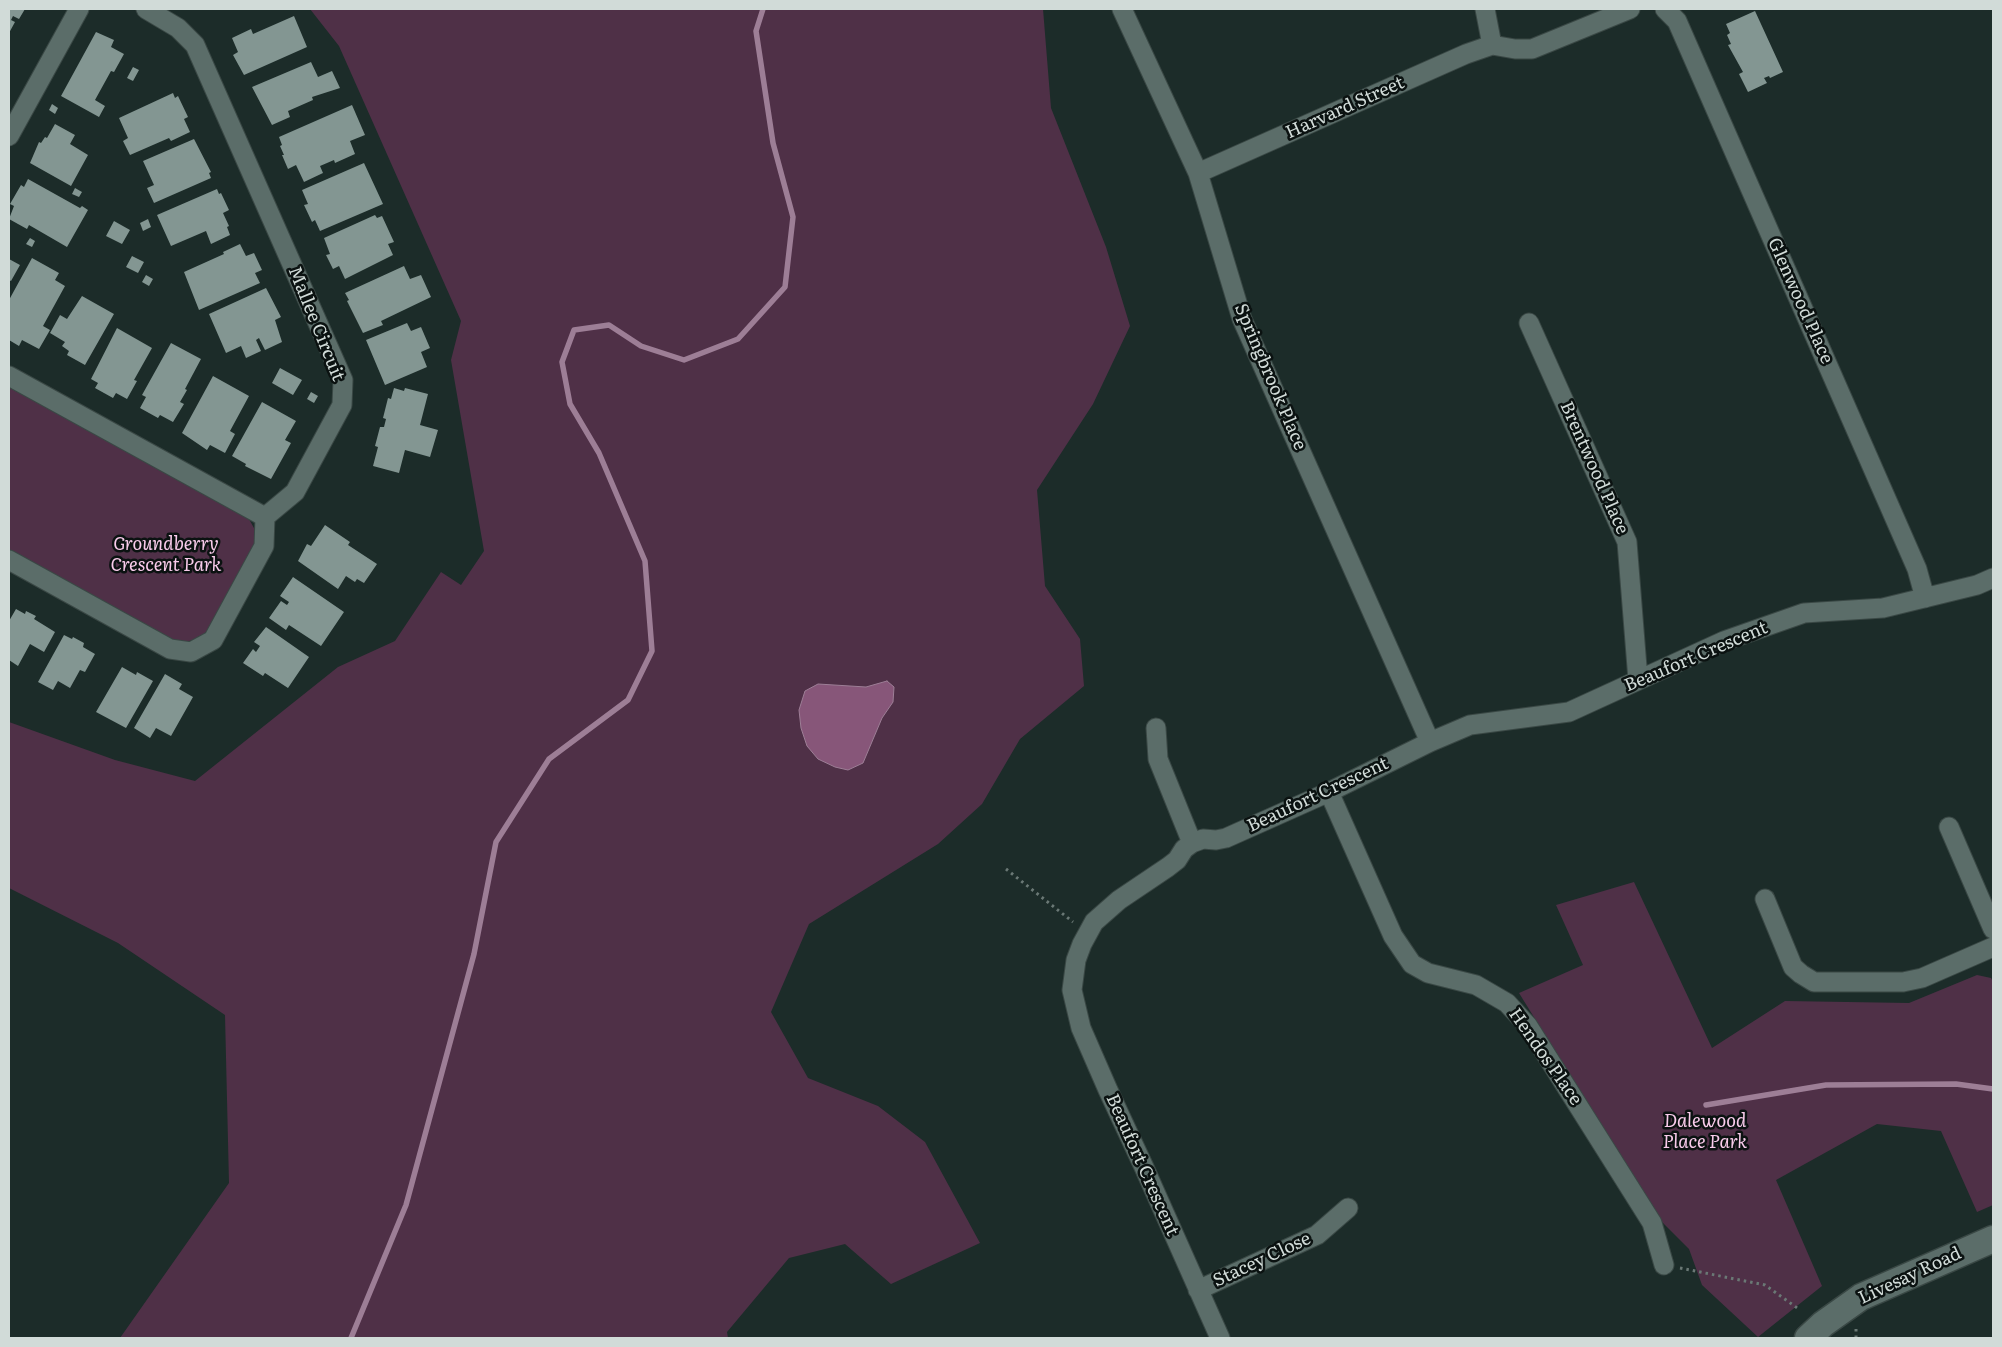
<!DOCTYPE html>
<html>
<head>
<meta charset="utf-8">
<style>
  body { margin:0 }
  #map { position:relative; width:2002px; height:1347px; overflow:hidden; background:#1c2c29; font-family:Literata,serif }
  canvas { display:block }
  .frame { position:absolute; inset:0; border:10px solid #d1dbd8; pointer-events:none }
</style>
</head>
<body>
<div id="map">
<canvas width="2002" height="1347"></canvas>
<div class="frame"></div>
</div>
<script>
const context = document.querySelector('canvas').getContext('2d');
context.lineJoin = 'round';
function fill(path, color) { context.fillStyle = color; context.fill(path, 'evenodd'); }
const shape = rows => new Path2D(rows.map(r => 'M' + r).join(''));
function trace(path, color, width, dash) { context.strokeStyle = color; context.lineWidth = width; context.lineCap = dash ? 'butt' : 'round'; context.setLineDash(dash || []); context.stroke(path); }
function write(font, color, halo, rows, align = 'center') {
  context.font = font + ' Literata,serif'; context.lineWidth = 5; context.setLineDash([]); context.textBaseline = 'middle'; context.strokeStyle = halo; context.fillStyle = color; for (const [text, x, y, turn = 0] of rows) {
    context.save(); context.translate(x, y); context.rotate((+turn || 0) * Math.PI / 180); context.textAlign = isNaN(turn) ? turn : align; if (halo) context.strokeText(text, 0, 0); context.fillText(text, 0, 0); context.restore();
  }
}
fill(shape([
  [310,9,1043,9,1051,108,1106,247,1130,326,1093,404,1037,490,1045,586,1080,639,1084,686,1020,739,982,804,938,844,809,924,771,1012,808,1078,878,1106,925,1142,980,1243,891,1284,845,1244,789,1258,727,1332,728,1338,120,1338,229,1183,225,1015,118,943,9,888,9,722,115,760,195,781,338,667,395,641,441,572,461,585,484,551,451,360,461,321,339,46],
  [9,385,249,519,255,530,256,542,209,630,202,636,187,642,174,642,9,551],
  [1634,882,1712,1048,1785,1001,1909,1003,1977,975,1991,978,1993,982,1993,1205,1977,1212,1941,1131,1877,1124,1776,1180,1822,1286,1758,1337,1702,1285,1689,1249,1659,1219,1519,993,1583,965,1556,905]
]), '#4f3047');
const water = shape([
  [887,681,894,687,893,702,882,718,863,763,848,770,835,767,818,759,807,746,801,728,799,710,805,691,818,684,866,687,887,681]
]);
fill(water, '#875679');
trace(water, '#9d7e96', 1);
trace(shape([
  [1706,1105,1826,1085,1956,1084,1993,1089],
  [351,1338,406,1205,474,954,496,842,549,759,628,700,652,651,645,561,599,453,570,404,562,362,574,330,609,325,641,346,684,360,738,339,785,287,793,217,773,143,756,31,763,9]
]), '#9d7e96', 5.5);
fill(shape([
  [9,9,25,9,19,19,13,16,11,20,15,22,9,33],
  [1755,11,1783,72,1770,78,1769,76,1764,78,1767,83,1748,92,1739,74,1743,72,1728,45,1731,44,1727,35,1730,33,1726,24],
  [294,16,307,47,244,75,233,55,238,52,232,38,251,29,253,34],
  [96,32,114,40,111,47,124,54,114,72,111,71,95,100,105,106,99,117,61,96],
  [311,62,318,77,332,71,340,88,312,97,313,100,288,111,290,117,272,125,252,87],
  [133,67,139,70,133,81,127,78],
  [173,93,175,98,178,96,188,117,184,119,190,132,171,141,169,138,130,155,123,141,128,138,119,118],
  [52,104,58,108,55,114,49,110],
  [352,105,365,135,350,141,355,154,335,163,334,160,320,166,323,173,304,182,296,165,288,169,282,155,284,155,280,146,282,145,279,137],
  [55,124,75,135,70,144,88,155,71,186,30,163,39,142,41,143,45,137,47,138],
  [194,139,211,172,209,173,211,178,154,203,147,188,154,185,143,161],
  [364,163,383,204,320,231,315,220,312,222,304,205,308,204,302,190],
  [28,179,80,208,82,206,88,210,67,247,29,225,27,229,9,219,14,206,10,204,21,185,24,187],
  [75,188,82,192,79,197,72,194],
  [217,189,219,194,221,193,229,210,223,213,229,226,227,227,230,235,211,244,206,231,171,246,157,215],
  [375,215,377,218,382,216,394,242,388,244,393,255,345,279,339,266,333,269,326,255,330,254,324,238],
  [148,219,151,227,143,231,140,223],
  [114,221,130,230,122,244,106,236],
  [30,238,35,241,32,247,26,244],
  [240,244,246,256,254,253,262,270,255,273,260,283,199,310,184,272,224,254,223,252],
  [132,256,144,262,138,273,126,267],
  [32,258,59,273,55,280,65,286,43,326,50,330,39,349,22,340,19,346,9,340,10,337,9,336,9,300],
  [9,259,20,265,11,281,9,280],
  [404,266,410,279,421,275,431,297,381,321,383,325,363,333,347,301,349,300,345,293],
  [146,275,153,279,149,286,142,282],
  [266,288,281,317,275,320,282,342,265,350,259,338,256,340,261,351,246,358,241,346,226,353,209,314],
  [82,296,114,314,85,365,67,355,69,351,62,346,65,342,50,333,60,315,67,319],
  [407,323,411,331,421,327,430,348,421,352,427,367,385,385,366,340],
  [117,328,152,348,134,380,137,381,127,399,116,393,113,398,95,388,98,383,91,379],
  [171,343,201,359,185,389,187,390,180,402,184,404,173,422,160,415,158,418,140,408,146,397,142,395],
  [280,368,302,380,293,395,272,383],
  [213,376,249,396,230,431,235,434,225,453,210,445,207,450,182,433],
  [394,388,404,391,405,388,428,394,420,425,438,430,430,457,405,450,399,473,373,466,378,447,375,446,380,427,384,427,386,419,383,418,388,398,391,399],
  [311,392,318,396,314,403,307,399],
  [262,402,296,421,285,440,291,443,271,479,245,466,246,464,232,456],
  [325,525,350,542,348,545,377,564,364,583,357,579,355,582,346,576,338,589,298,561,307,544,311,546],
  [293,577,344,612,321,646,289,625,286,630,269,618,281,601,287,605,289,602,280,596],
  [16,609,25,614,26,611,36,616,34,619,55,632,44,652,30,644,18,666,9,660,9,621],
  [266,627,309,657,288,688,265,673,263,676,243,663,253,649,256,652,260,646,254,642],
  [64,635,72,639,73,637,84,643,83,647,95,654,85,672,80,670,70,688,58,681,53,690,38,682],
  [122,667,136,675,137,672,153,681,126,728,96,712],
  [165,674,182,684,179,689,193,697,171,736,156,728,150,738,134,728]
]), '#839692');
const street = shape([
  [146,9,178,28,195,45,343,380,342,405,295,492,265,517],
  [1122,9,1198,173,1242,319,1430,742],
  [1485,9,1492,45,1515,49,1532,49,1630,9],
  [1665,9,1677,21,1917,569,1925,598],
  [9,136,79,9],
  [1198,173,1466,54,1492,45],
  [1529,323,1627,542,1638,680],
  [9,376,265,517],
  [9,560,170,649,191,652,213,640,264,546,265,517],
  [1156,728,1158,759,1192,843],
  [1329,792,1393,936,1412,964,1428,973,1476,985,1507,1003,1528,1026,1652,1223,1664,1265],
  [1949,827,1993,929],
  [1765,899,1793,967,1801,974,1814,982,1903,982,1922,978,1993,947],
  [1198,1290,1317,1235,1348,1208],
  [1220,1338,1143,1165,1108,1090,1081,1028,1072,990,1076,960,1082,944,1094,922,1119,900,1168,867,1177,860,1184,849,1192,843,1203,839,1216,840,1226,838,1329,792,1430,742,1470,725,1569,712,1724,641,1804,613,1883,608,1977,585,1993,578]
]);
const secondary = shape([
  [1808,1338,1823,1324,1861,1297,1993,1239]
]);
trace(street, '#3a4845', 21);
trace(secondary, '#3a4845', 29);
trace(shape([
  [1006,869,1073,922],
  [1680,1268,1765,1285,1800,1310],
  [1856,1338,1856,1327]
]), '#6a7875', 3, [2.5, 4]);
trace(street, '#5b6d69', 19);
trace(secondary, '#5b6d69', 26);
write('18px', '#d1dbd8', '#0b1211', [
  ["Harvard Street",1345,108,-24],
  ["Glenwood Place",1800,301,66],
  ["Mallee Circuit",316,324,68],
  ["Springbrook Place",1270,377,67],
  ["Brentwood Place",1594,468,66],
  ["Beaufort Crescent",1696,657,-23],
  ["Beaufort Crescent",1318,795,-25],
  ["Hendos Place",1545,1057,55],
  ["Beaufort Crescent",1142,1165,66],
  ["Stacey Close",1262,1260,-25],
  ["Livesay Road",1910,1276,-25]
]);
write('italic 18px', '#f9cbeb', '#0b1211', [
  ["Groundberry",166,545],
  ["Crescent Park",166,566],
  ["Dalewood",1705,1122],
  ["Place Park",1705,1143]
]);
</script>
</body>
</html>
